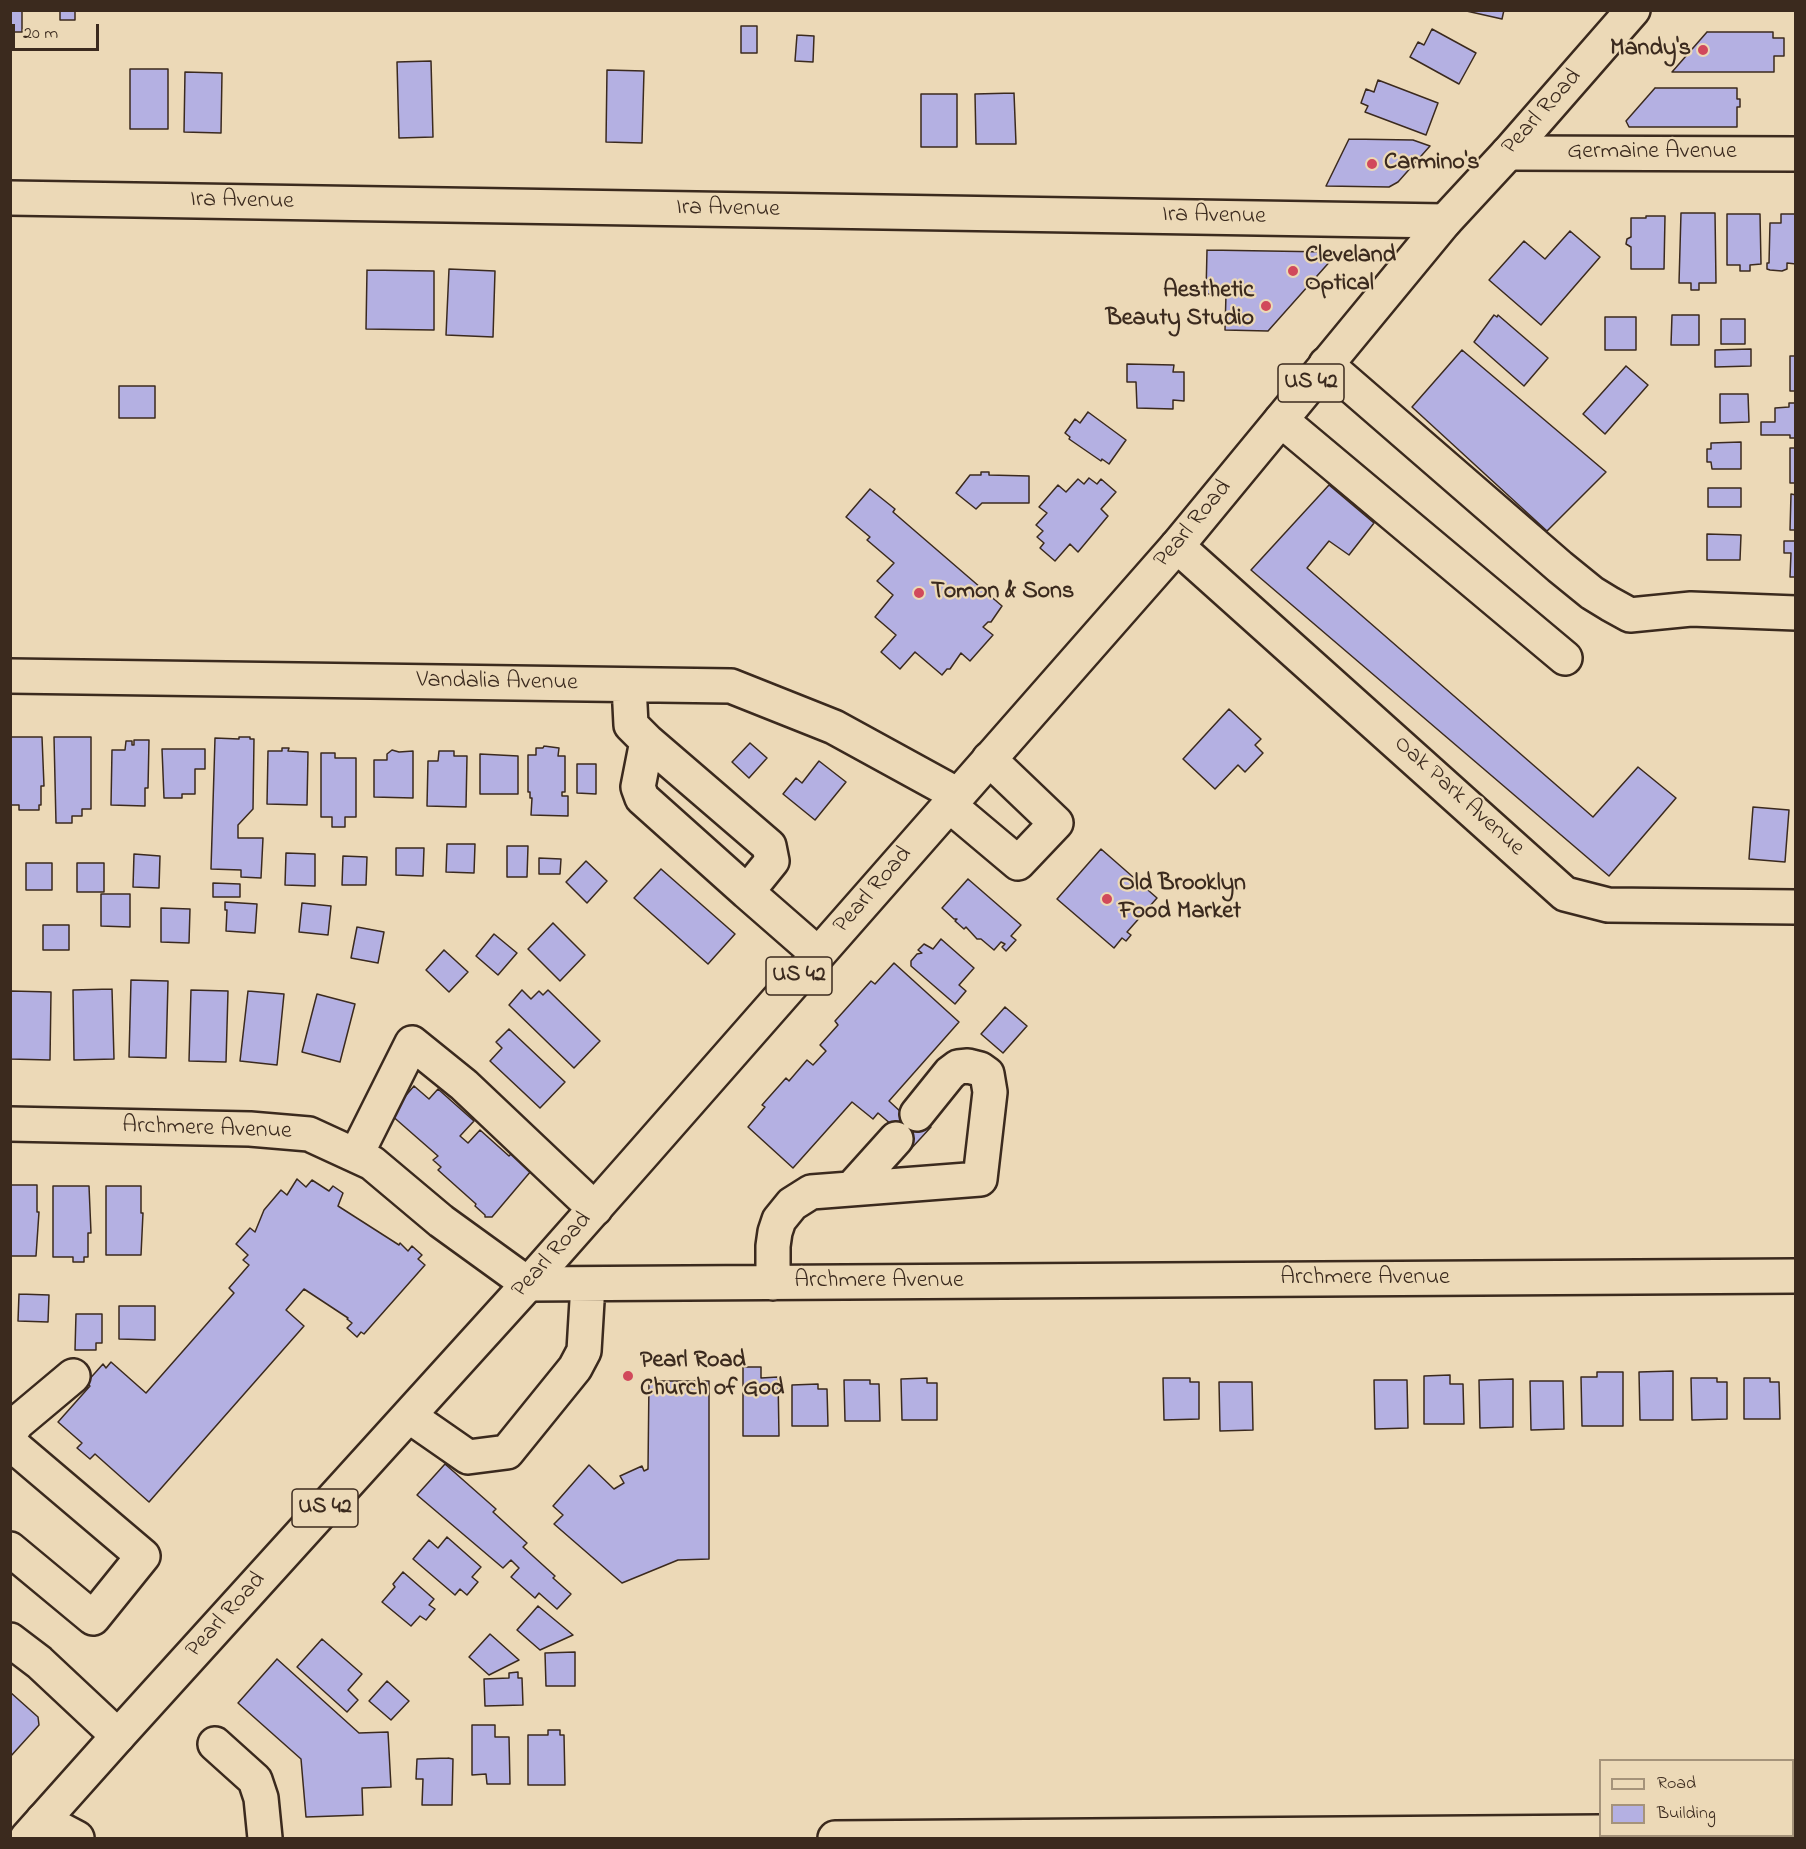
<!DOCTYPE html>
<html>
<head>
<meta charset="utf-8">
<style>
  body { margin:0 }
  #map { position:relative; width:1806px; height:1849px; overflow:hidden; background:#ecd9b7; font-family:"Indie Flower",sans-serif }
  canvas { display:block }
  .frame { position:absolute; inset:0; border:12px solid #3b2a1e; pointer-events:none }
  .legend { position:absolute; left:1599px; top:1759px; width:195px; height:78px; box-sizing:border-box; background:#ecd9b7; border:2px solid #a5937a; margin:0; padding:8px 10px; list-style:none; font-size:18px; color:#3b2a1e }
  .legend li { display:flex; align-items:center; gap:12px; height:30px }
  .legend b { width:30px; border:2px solid #a5937a }
  .scale { position:absolute; left:12px; top:24px; width:87px; height:27px; box-sizing:border-box; border:3px solid #3b2a1e; border-top:0; padding-left:8px; font-size:18px; line-height:21px; white-space:nowrap; color:#3b2a1e; -webkit-text-stroke:4px #ecd9b7; paint-order:stroke }
</style>
</head>
<body>
<div id="map">
<canvas width="1806" height="1849"></canvas>
<div class="frame"></div>
<ul class="legend">
<li><b style="height:8px;background:#ecd9b7"></b>Road</li>
<li><b style="height:16px;background:#b4b0e2"></b>Building</li>
</ul>
<div class="scale">20 m</div>
</div>
<script>
const context = document.querySelector('canvas').getContext('2d');
context.lineJoin = 'round';
function fill(path, color) { context.fillStyle = color; context.fill(path, 'evenodd'); }
const shape = rows => new Path2D(rows.map(r => 'M' + r).join(''));
function trace(path, color, width, dash) { context.strokeStyle = color; context.lineWidth = width; context.lineCap = dash ? 'butt' : 'round'; context.setLineDash(dash || []); context.stroke(path); }
function write(font, color, halo, rows, align = 'center') {
  context.font = font + ' "Indie Flower",sans-serif'; context.lineWidth = 4.5; context.setLineDash([]); context.textBaseline = 'middle'; context.strokeStyle = halo; context.fillStyle = color; for (const [text, x, y, turn = 0] of rows) {
    context.save(); context.translate(x, y); context.rotate((+turn || 0) * Math.PI / 180); context.textAlign = isNaN(turn) ? turn : align; if (halo) context.strokeText(text, 0, 0); context.fillText(text, 0, 0); context.restore();
  }
}
const building = shape([
  [10,10,22,10,22,32,10,32,10,10],
  [60,10,75,10,75,20,60,20,60,10],
  [1462,10,1504,10,1502,19,1462,10],
  [741,26,757,26,757,53,741,53,741,26],
  [1432,29,1476,53,1459,84,1410,57,1418,42,1424,45,1432,29],
  [1707,32,1773,32,1773,38,1784,38,1784,56,1774,56,1774,72,1672,72,1707,32],
  [797,35,814,36,813,62,795,61,797,35],
  [431,61,433,137,399,138,397,62,431,61],
  [130,69,168,69,168,129,130,129,130,69],
  [607,70,644,71,642,143,606,142,607,70],
  [185,72,222,73,221,133,184,132,185,72],
  [1378,80,1438,103,1426,135,1365,112,1368,106,1361,103,1366,89,1374,92,1378,80],
  [1655,88,1737,88,1737,99,1740,99,1740,107,1737,107,1737,127,1629,127,1626,121,1655,88],
  [1014,93,1016,144,976,144,975,94,1014,93],
  [921,94,957,94,957,147,921,147,921,94],
  [1349,139,1413,140,1430,146,1398,182,1389,187,1326,186,1349,139],
  [1681,213,1715,213,1716,283,1699,283,1699,290,1691,290,1691,283,1679,283,1681,213],
  [1727,214,1760,214,1761,264,1750,265,1750,271,1740,271,1740,265,1727,265,1727,214],
  [1781,214,1796,214,1796,264,1787,263,1787,269,1782,271,1770,270,1767,269,1767,263,1769,263,1770,223,1781,223,1781,214],
  [1646,216,1665,216,1664,269,1631,269,1631,247,1626,244,1627,239,1631,237,1631,218,1646,218,1646,216],
  [1570,231,1600,257,1541,325,1489,280,1524,241,1545,259,1570,231],
  [1207,250,1329,252,1333,258,1268,331,1225,330,1226,294,1206,294,1207,250],
  [449,269,495,271,493,337,446,335,449,269],
  [367,270,434,271,434,330,366,329,367,270],
  [1494,315,1497,317,1498,315,1548,358,1524,386,1474,342,1494,315],
  [1672,315,1699,315,1699,345,1671,345,1672,315],
  [1605,317,1636,317,1636,350,1605,350,1605,317],
  [1721,319,1745,319,1745,344,1721,344,1721,319],
  [1751,349,1751,366,1715,367,1715,350,1751,349],
  [1462,350,1606,472,1547,531,1412,407,1462,350],
  [1790,356,1796,356,1796,391,1790,391,1790,356],
  [1127,364,1174,365,1173,372,1184,372,1184,401,1173,400,1173,409,1137,408,1136,382,1127,382,1127,364],
  [1626,366,1648,385,1605,434,1583,414,1626,366],
  [119,386,155,386,155,418,119,418,119,386],
  [1720,394,1748,394,1749,422,1720,423,1720,394],
  [1789,403,1796,403,1796,438,1790,438,1790,435,1761,435,1761,422,1775,422,1775,408,1789,407,1789,403],
  [1088,412,1126,440,1109,464,1102,459,1101,461,1069,439,1070,437,1065,433,1075,419,1080,423,1088,412],
  [1741,442,1741,469,1712,469,1711,462,1707,462,1707,449,1711,449,1711,443,1741,442],
  [1790,448,1796,448,1796,483,1790,483,1790,448],
  [981,472,989,472,989,475,1029,476,1029,503,982,503,976,509,956,493,970,475,981,475,981,472],
  [1089,478,1097,484,1101,479,1116,492,1101,509,1108,516,1078,552,1070,544,1055,561,1040,548,1044,543,1037,537,1043,531,1036,525,1047,513,1039,507,1058,485,1066,492,1078,479,1084,484,1089,478],
  [1329,485,1374,523,1349,555,1329,541,1307,568,1593,817,1638,767,1676,798,1609,876,1251,570,1329,485],
  [1708,488,1741,488,1741,507,1708,507,1708,488],
  [870,489,895,509,893,512,1002,606,991,622,988,622,983,627,993,635,970,661,961,653,950,669,947,669,942,675,915,652,900,669,881,652,896,635,875,617,893,595,877,581,894,563,867,540,870,537,846,517,870,489],
  [1791,494,1796,495,1796,530,1790,530,1791,494],
  [1707,534,1741,535,1740,560,1707,560,1707,534],
  [1784,541,1796,541,1796,577,1790,577,1791,553,1784,553,1784,541],
  [1229,709,1261,739,1255,745,1263,753,1245,772,1238,765,1215,789,1183,759,1229,709],
  [10,737,42,737,44,786,41,786,41,805,39,805,39,810,19,810,19,805,10,805,10,737],
  [54,737,91,737,91,809,82,809,82,816,72,816,72,823,56,823,54,737],
  [239,737,250,737,250,739,254,739,253,809,238,825,238,838,263,838,261,878,241,877,241,870,211,869,215,738,239,739,239,737],
  [134,740,149,740,148,788,145,788,145,806,111,805,112,750,125,750,126,741,132,741,132,745,134,745,134,740],
  [750,743,767,758,749,778,732,762,750,743],
  [544,746,559,748,558,756,565,756,565,792,562,792,562,796,568,796,568,816,531,815,532,798,530,798,530,792,528,792,528,755,536,755,536,748,543,748,544,746],
  [282,748,289,748,288,751,308,752,307,805,267,804,268,751,282,751,282,748],
  [162,749,205,749,205,769,195,769,195,794,182,794,182,798,164,798,162,749],
  [392,750,399,752,413,751,413,798,374,797,374,760,387,760,387,754,392,750],
  [439,751,454,751,454,756,467,756,466,807,427,806,428,761,438,761,439,751],
  [321,753,335,753,335,758,356,758,356,817,345,817,345,827,332,827,332,817,321,817,321,753],
  [480,754,518,756,518,794,480,794,480,754],
  [819,761,846,782,815,820,783,794,796,778,802,783,819,761],
  [577,764,596,764,596,794,577,793,577,764],
  [1753,807,1789,810,1785,862,1749,859,1753,807],
  [447,844,475,844,474,873,446,872,447,844],
  [507,846,528,846,527,877,507,877,507,846],
  [396,848,424,848,423,876,396,875,396,848],
  [1101,849,1157,898,1127,932,1131,935,1126,941,1122,938,1114,948,1057,899,1101,849],
  [286,853,315,854,315,886,285,885,286,853],
  [134,854,160,856,159,888,133,887,134,854],
  [343,856,367,857,366,885,342,885,343,856],
  [539,858,561,859,560,874,539,874,539,858],
  [586,861,607,881,587,903,566,882,586,861],
  [26,863,52,863,52,890,26,890,26,863],
  [77,863,104,863,104,892,77,892,77,863],
  [661,869,735,934,708,964,634,898,661,869],
  [968,879,1021,925,1011,936,1016,940,1006,951,1002,947,1005,944,1001,942,994,950,981,939,977,939,966,927,964,929,955,921,957,919,954,919,942,908,968,879],
  [213,883,240,884,240,897,213,897,213,883],
  [101,894,130,894,130,927,101,926,101,894],
  [225,902,257,904,255,933,226,931,227,910,225,910,225,902],
  [302,903,331,906,328,935,299,932,302,903],
  [161,908,190,909,189,943,161,942,161,908],
  [553,923,585,955,560,981,528,949,553,923],
  [43,925,69,925,69,950,43,950,43,925],
  [357,927,384,932,378,963,351,958,357,927],
  [494,934,517,953,498,975,476,956,494,934],
  [941,939,974,968,959,985,966,991,955,1004,911,966,911,961,917,954,922,953,918,950,924,944,933,949,941,939],
  [444,950,468,972,449,992,426,970,444,950],
  [894,963,959,1022,889,1101,902,1113,908,1106,931,1127,909,1151,896,1139,892,1125,878,1113,873,1119,852,1102,793,1168,748,1127,765,1107,762,1105,786,1078,789,1081,807,1060,813,1065,826,1051,820,1045,838,1025,835,1021,871,981,875,984,894,963],
  [131,980,168,981,166,1058,129,1057,131,980],
  [112,989,114,1059,74,1060,73,990,112,989],
  [191,990,228,991,226,1062,189,1061,191,990],
  [522,990,531,999,539,991,543,995,548,990,600,1041,574,1068,509,1005,522,990],
  [11,991,51,992,50,1060,10,1059,11,991],
  [248,991,284,994,277,1065,240,1061,248,991],
  [317,994,355,1004,340,1062,302,1052,317,994],
  [1005,1007,1027,1026,1003,1053,981,1034,1005,1007],
  [509,1029,565,1082,540,1108,490,1061,502,1048,496,1042,509,1029],
  [414,1086,429,1099,438,1089,474,1121,460,1136,468,1143,480,1130,509,1156,511,1154,531,1171,492,1217,485,1217,485,1215,475,1206,476,1204,438,1170,441,1167,433,1160,438,1156,390,1114,414,1086],
  [297,1179,306,1187,312,1180,329,1191,333,1186,343,1193,338,1206,399,1245,400,1243,408,1251,412,1246,422,1255,418,1259,425,1265,364,1334,361,1332,357,1337,347,1328,352,1323,347,1319,348,1318,304,1289,286,1310,304,1326,149,1502,95,1454,90,1459,77,1448,82,1443,58,1422,90,1386,86,1383,103,1364,106,1368,111,1362,146,1393,234,1293,229,1288,249,1265,243,1260,248,1255,236,1244,250,1228,255,1232,264,1210,281,1190,287,1195,297,1179],
  [10,1185,37,1185,37,1212,39,1212,36,1256,10,1256,10,1185],
  [53,1186,89,1186,91,1233,88,1233,88,1257,84,1257,84,1262,73,1262,73,1257,53,1257,53,1186],
  [106,1186,141,1186,141,1213,143,1213,141,1255,106,1255,106,1186],
  [19,1294,49,1295,48,1322,18,1321,19,1294],
  [119,1306,155,1306,155,1340,119,1339,119,1306],
  [76,1314,102,1314,102,1343,96,1343,96,1350,75,1350,76,1314],
  [743,1367,761,1367,761,1378,778,1377,779,1436,743,1436,743,1367],
  [1673,1371,1673,1420,1640,1420,1639,1372,1673,1371],
  [1597,1372,1623,1372,1623,1426,1582,1426,1581,1377,1597,1377,1597,1372],
  [1450,1375,1450,1384,1463,1384,1464,1424,1424,1424,1424,1376,1450,1375],
  [927,1378,927,1383,937,1383,937,1420,902,1420,901,1379,927,1378],
  [1163,1378,1190,1378,1190,1382,1199,1382,1199,1419,1164,1420,1163,1378],
  [1691,1378,1717,1378,1717,1382,1727,1382,1727,1419,1692,1420,1691,1378],
  [1744,1378,1770,1378,1770,1382,1779,1382,1780,1419,1744,1419,1744,1378],
  [1513,1379,1513,1427,1480,1428,1479,1380,1513,1379],
  [844,1380,870,1380,870,1384,879,1384,880,1421,845,1421,844,1380],
  [1374,1380,1407,1380,1408,1428,1375,1429,1374,1380],
  [649,1381,709,1381,709,1559,678,1560,622,1583,554,1524,563,1515,553,1506,589,1465,614,1489,624,1483,620,1476,642,1466,644,1471,648,1469,649,1381],
  [1530,1381,1563,1381,1564,1429,1531,1430,1530,1381],
  [1219,1382,1252,1382,1253,1430,1220,1431,1219,1382],
  [818,1384,818,1389,827,1389,828,1426,792,1426,792,1385,818,1384],
  [445,1464,496,1509,493,1512,527,1543,523,1547,555,1576,553,1578,571,1594,557,1609,539,1593,535,1598,511,1577,519,1568,511,1560,503,1568,417,1495,445,1464],
  [447,1537,481,1567,472,1577,478,1582,467,1595,460,1589,455,1595,413,1559,429,1540,438,1548,447,1537],
  [403,1572,434,1599,429,1605,435,1609,426,1620,420,1616,411,1626,382,1602,395,1587,393,1584,403,1572],
  [538,1606,573,1635,540,1650,517,1630,538,1606],
  [490,1634,519,1660,489,1675,469,1657,490,1634],
  [322,1639,362,1674,348,1690,358,1700,347,1712,297,1667,322,1639],
  [575,1652,575,1686,546,1686,545,1653,575,1652],
  [277,1659,359,1733,388,1732,391,1787,362,1788,363,1815,306,1817,301,1759,238,1703,277,1659],
  [518,1672,518,1678,522,1678,523,1705,485,1706,484,1679,509,1678,509,1673,518,1672],
  [387,1681,409,1701,391,1720,369,1701,387,1681],
  [10,1692,38,1717,39,1725,10,1757,10,1692],
  [472,1725,495,1725,495,1737,509,1737,510,1784,487,1784,486,1774,472,1775,472,1725],
  [548,1730,560,1730,560,1735,564,1735,565,1785,528,1785,528,1735,548,1735,548,1730],
  [448,1758,453,1759,452,1805,422,1805,423,1779,416,1779,417,1759,448,1758]
]);
fill(building, '#b4b0e2');
trace(building, '#3b2a1e', 1.5);
const minor = shape([
  [1508,153,1796,154],
  [10,198,1445,221],
  [1326,364,1560,567,1592,593,1610,604,1630,615,1691,609,1796,613],
  [1281,420,1565,658],
  [1177,546,1565,894,1608,905,1796,907],
  [10,676,731,686,834,727,958,795],
  [629,685,631,725,647,741,638,787,642,798,747,892],
  [647,741,769,846,772,861,747,892,818,954],
  [949,805,1018,863,1056,823,989,759],
  [10,1124,250,1129,309,1134,372,1163,441,1221,528,1284,1796,1276],
  [356,1155,412,1043,464,1085,595,1209],
  [851,1189,896,1139],
  [773,1283,773,1246,775,1232,779,1220,792,1204,811,1192,980,1179,990,1092,987,1074,980,1069,968,1066,958,1067,950,1073,917,1114],
  [409,1416,468,1457,507,1452,575,1368,584,1351,588,1284],
  [10,1434,17,1423,73,1376],
  [10,1443,143,1556,93,1618,10,1549],
  [10,1640,39,1662,118,1736],
  [215,1744,255,1780,261,1798,265,1838],
  [43,1820,77,1838],
  [1792,1822,1796,1821],
  [835,1838,1600,1832]
]);
const major = shape([
  [27,1838,118,1736,528,1284,641,1156,1177,546,1445,221,1508,153,1633,10]
]);
trace(minor, '#3b2a1e', 38);
trace(major, '#3b2a1e', 38);
trace(minor, '#ecd9b7', 33);
trace(major, '#ecd9b7', 33);
for (const [x, y, r, color] of [
  [1703,50,6,"#d1495b"],
  [1372,164,6,"#d1495b"],
  [1293,271,6,"#d1495b"],
  [1266,306,6,"#d1495b"],
  [919,593,6,"#d1495b"],
  [1107,899,6,"#d1495b"],
  [628,1376,6,"#d1495b"]
]) { const dot = new Path2D(); dot.arc(x, y, r, 0, 2 * Math.PI); context.fillStyle = color; context.fill(dot); trace(dot, '#ecd9b7', 2); }
for (const [x, y, w] of [
  [1311,383,66],
  [799,976,66],
  [325,1508,66]
]) { const box = new Path2D(); box.roundRect(x - w / 2, y - 19, w, 38, 4.5); context.fillStyle = '#ecd9b7'; context.fill(box); trace(box, '#3b2a1e', 1.5); }
write('bold 22px', '#3b2a1e', null, [
  ["US 42",1311,383],
  ["US 42",799,976],
  ["US 42",325,1508]
]);
write('bold 24px', '#3b2a1e', '#ecd9b7', [
  ["Mandy's",1691,50,"right"],
  ["Carmino's",1384,164],
  ["Cleveland",1305,257],
  ["Optical",1305,285],
  ["Aesthetic",1254,292,"right"],
  ["Beauty Studio",1254,320,"right"],
  ["Tomon & Sons",931,593],
  ["Old Brooklyn",1119,885],
  ["Food Market",1119,913],
  ["Pearl Road",640,1362],
  ["Church of God",640,1390]
], 'left');
write('24px', '#3b2a1e', '#ecd9b7', [
  ["Pearl Road",1543,113,-48],
  ["Germaine Avenue",1652,153],
  ["Ira Avenue",242,202,1],
  ["Ira Avenue",728,210,1],
  ["Ira Avenue",1214,217,1],
  ["Pearl Road",1194,525,-50],
  ["Vandalia Avenue",497,683,1],
  ["Oak Park Avenue",1458,797,42],
  ["Pearl Road",874,891,-49],
  ["Archmere Avenue",207,1130,2],
  ["Pearl Road",553,1256,-48],
  ["Archmere Avenue",1365,1279],
  ["Archmere Avenue",879,1282],
  ["Pearl Road",227,1616,-48]
]);
</script>
</body>
</html>
